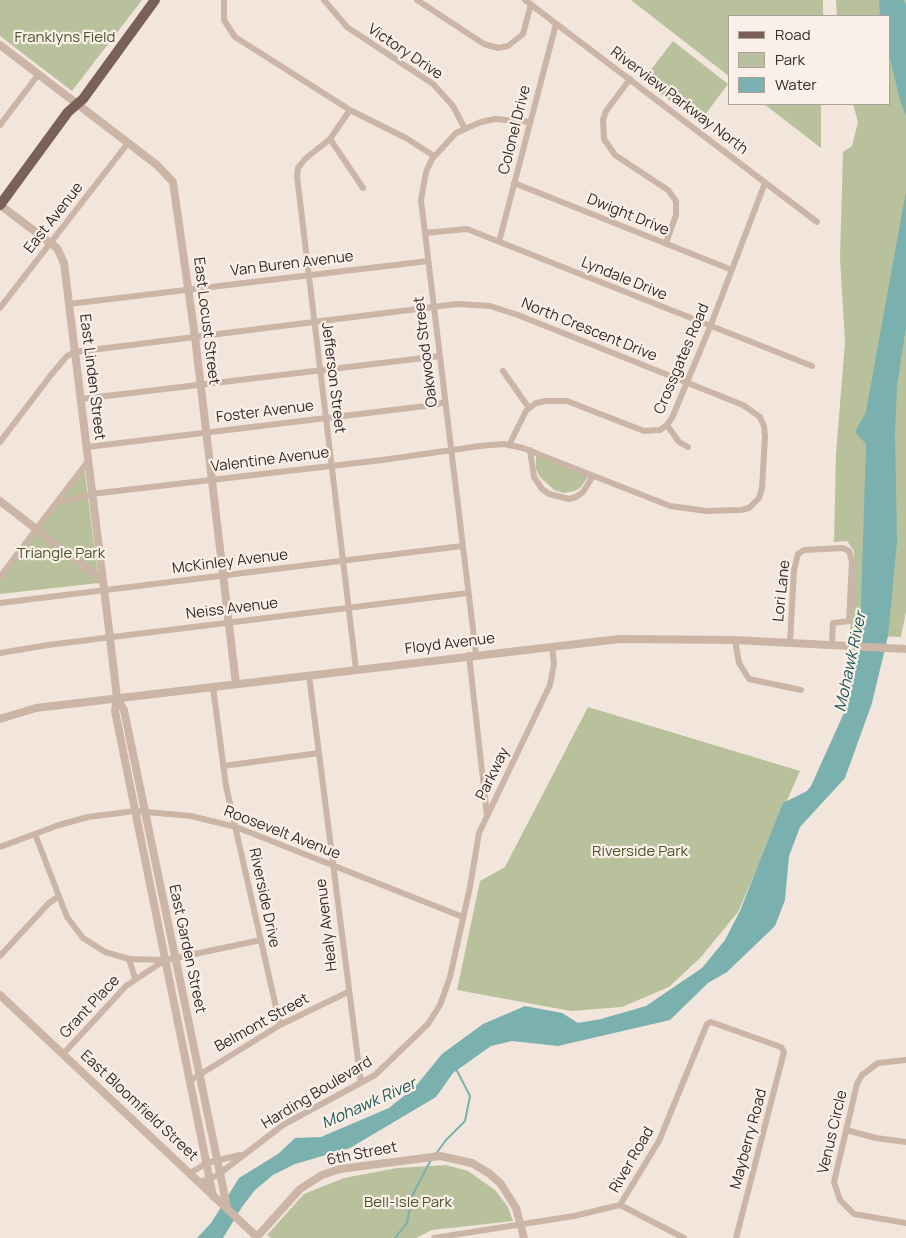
<!DOCTYPE html>
<html>
<head>
<meta charset="utf-8">
<style>
  body { margin:0 }
  #map { position:relative; width:906px; height:1238px; overflow:hidden; background:#f2e6dc; font-family:Manrope,sans-serif }
  canvas { display:block }
  .legend { position:absolute; left:728px; top:15px; width:162px; height:90px; box-sizing:border-box; background:#faf0e8; border:1px solid #aca19b; margin:0; padding:6px 9px; list-style:none; font-size:15px; color:#372b28 }
  .legend li { display:flex; align-items:center; gap:10px; height:25px }
  .legend b { width:25px; border:1px solid #aca19b }
</style>
</head>
<body>
<div id="map">
<canvas width="906" height="1238"></canvas>
<ul class="legend">
<li><b style="height:6px;background:#796159"></b>Road</li>
<li><b style="height:14px;background:#b8c19b"></b>Park</li>
<li><b style="height:14px;background:#7ab0ae"></b>Water</li>
</ul>
</div>
<script>
const context = document.querySelector('canvas').getContext('2d');
context.lineJoin = 'round';
function fill(path, color) { context.fillStyle = color; context.fill(path, 'evenodd'); }
const shape = rows => new Path2D(rows.map(r => 'M' + r).join(''));
function trace(path, color, width, dash) { context.strokeStyle = color; context.lineWidth = width; context.lineCap = dash ? 'butt' : 'round'; context.setLineDash(dash || []); context.stroke(path); }
function write(font, color, halo, rows, align = 'center') {
  context.font = font + ' Manrope,sans-serif'; context.lineWidth = 4.5; context.setLineDash([]); context.textBaseline = 'middle'; context.strokeStyle = halo; context.fillStyle = color; for (const [text, x, y, turn = 0] of rows) {
    context.save(); context.translate(x, y); context.rotate((+turn || 0) * Math.PI / 180); context.textAlign = isNaN(turn) ? turn : align; if (halo) context.strokeText(text, 0, 0); context.fillText(text, 0, 0); context.restore();
  }
}
fill(shape([
  [0,0,142,0,72,91,0,36],
  [631,0,823,0,823,16,730,16,730,77],
  [836,0,906,0,906,611,901,637,850,635,854,551,847,541,834,542,836,454,845,342,840,258,843,152,852,146,858,122,853,104,890,104,890,16,837,16],
  [673,41,728,84,699,123,643,80],
  [764,104,821,104,821,148],
  [536,453,590,474,581,487,575,491,564,493,554,490,540,477,536,469],
  [84,466,99,583,0,594,0,581],
  [588,707,800,771,738,912,701,957,669,987,622,1007,571,1011,457,990,480,881,505,867],
  [446,1165,468,1171,495,1190,508,1207,513,1221,432,1230,416,1238,271,1238,267,1235,304,1194,344,1178,397,1168]
]), '#b8c19b');
fill(shape([
  [879,0,904,0,906,7,906,116,900,100,890,59,890,16,880,16],
  [906,191,906,327,897,386,895,431,897,542,888,636,872,703,845,778,800,827,789,856,785,900,775,926,727,972,708,983,670,1020,558,1046,512,1041,491,1046,453,1073,436,1097,350,1148,295,1164,273,1175,255,1190,242,1207,223,1238,197,1238,211,1223,239,1178,278,1154,295,1138,321,1137,389,1108,415,1087,442,1054,483,1024,525,1006,562,1013,578,1023,601,1019,646,1006,702,968,725,940,740,911,783,803,807,791,811,786,848,704,860,637,866,444,855,432,866,412]
]), '#7ab0ae');
trace(shape([
  [435,1155,446,1140,465,1121,470,1096,456,1069],
  [395,1238,407,1223,412,1196,431,1160]
]), '#7ab0ae', 2);
trace(shape([
  [224,0,224,20,235,37,350,110,406,138,434,156],
  [324,0,347,27,433,84,453,106,465,129],
  [417,0,484,44,498,48,508,46,523,34,531,4],
  [525,0,817,222],
  [630,79,606,111,603,120,604,139,615,155,668,190,676,201,676,215,666,243],
  [350,110,330,139,305,159,298,168,297,176,356,669],
  [0,125,38,75],
  [330,139,363,188],
  [514,183,732,270],
  [425,233,467,229,812,366],
  [499,242,556,24],
  [69,304,428,261],
  [0,308,128,143],
  [503,371,529,408],
  [81,399,440,356],
  [667,425,679,442,688,447],
  [0,442,51,375,67,356,75,352,457,304,490,306,518,315,743,405,760,417,764,426,765,437,762,488,759,498,749,508,741,510,707,511,670,506,523,448,504,444,480,446,382,460,91,494,56,503,0,577],
  [509,445,526,411,536,403,546,401,567,401,644,431,660,430,667,425,672,418,710,327,765,183],
  [87,447,434,405,445,402],
  [530,450,534,477,542,489,549,494,569,499,576,497,583,492,593,476],
  [56,503,89,460],
  [0,603,462,546],
  [735,640,739,663,749,679,801,690],
  [790,642,794,570,798,554,804,550,843,548,849,551,852,562,849,621,833,623,832,644],
  [0,653,48,645,468,593],
  [476,654,421,200,426,172,432,159,456,133,481,122,495,119,530,122],
  [469,655,487,815],
  [309,675,361,1083],
  [213,687,226,786,280,1025],
  [223,766,319,753],
  [35,834,67,917,83,938,105,952,129,959,166,960,261,940],
  [0,847,59,825,88,817,135,811,191,816,236,827,463,917],
  [0,956,49,903,59,896],
  [129,959,135,978],
  [63,1054,126,986,165,960],
  [906,1060,878,1063,862,1075,857,1084,834,1182,840,1200,854,1214,906,1223],
  [191,1080,280,1025,348,992],
  [846,1130,876,1138,906,1142],
  [190,1173,207,1163,240,1155],
  [199,1182,210,1179,219,1174,283,1125,375,1075,428,1024,440,1005,450,977,470,887,479,833,550,685,554,664,552,646],
  [620,1205,684,1238],
  [434,1238,574,1216,620,1205,659,1141,707,1024,711,1022,781,1047,784,1052,736,1238]
]), '#cbb5a7', 6);
trace(shape([
  [0,45,157,165,173,182,195,337,236,684],
  [0,205,57,248,64,263,110,638,117,698,115,711,213,1196],
  [0,501,103,581],
  [117,698,124,710,227,1207],
  [0,719,36,708,619,639,735,640,906,649],
  [0,995,257,1237],
  [256,1238,300,1189,322,1175,340,1169,440,1156,472,1163,490,1174,501,1184,516,1208,524,1238]
]), '#cbb5a7', 8);
trace(shape([
  [0,205,68,112,83,99,155,0]
]), '#796159', 10);
write('15px', '#49562b', '#faf0e8', [
  ["Franklyns Field",65,38],
  ["Triangle Park",61,554],
  ["Riverside Park",640,852],
  ["Bell-Isle Park",408,1203]
]);
write('15px', '#372b28', '#faf0e8', [
  ["Victory Drive",405,52,34],
  ["Riverview Parkway North",679,101,37],
  ["Colonel Drive",515,130,-76],
  ["Dwight Drive",628,215,22],
  ["East Avenue",54,218,-52],
  ["Van Buren Avenue",292,264,-7],
  ["Lyndale Drive",624,279,22],
  ["East Locust Street",206,321,83],
  ["North Crescent Drive",589,330,22],
  ["Oakwood Street",426,352,-97],
  ["Crossgates Road",682,359,-67],
  ["East Linden Street",92,377,83],
  ["Jefferson Street",333,378,83],
  ["Foster Avenue",265,412,-7],
  ["Valentine Avenue",270,460,-7],
  ["McKinley Avenue",230,562,-7],
  ["Lori Lane",782,591,-84],
  ["Neiss Avenue",232,609,-7],
  ["Floyd Avenue",450,644,-7],
  ["Parkway",493,774,-64],
  ["Roosevelt Avenue",282,833,21],
  ["Riverside Drive",264,898,78],
  ["Healy Avenue",327,925,-97],
  ["East Garden Street",187,949,78],
  ["Grant Place",90,1007,-47],
  ["Belmont Street",262,1023,-29],
  ["Harding Boulevard",317,1093,-31],
  ["East Bloomfield Street",139,1106,43],
  ["Venus Circle",833,1132,-77],
  ["Mayberry Road",749,1139,-75],
  ["6th Street",362,1154,-11],
  ["River Road",632,1160,-60]
]);
write('italic 16px', '#1d5958', '#faf0e8', [
  ["Mohawk River",851,662,-78],
  ["Mohawk River",369,1104,-24]
]);
</script>
</body>
</html>
